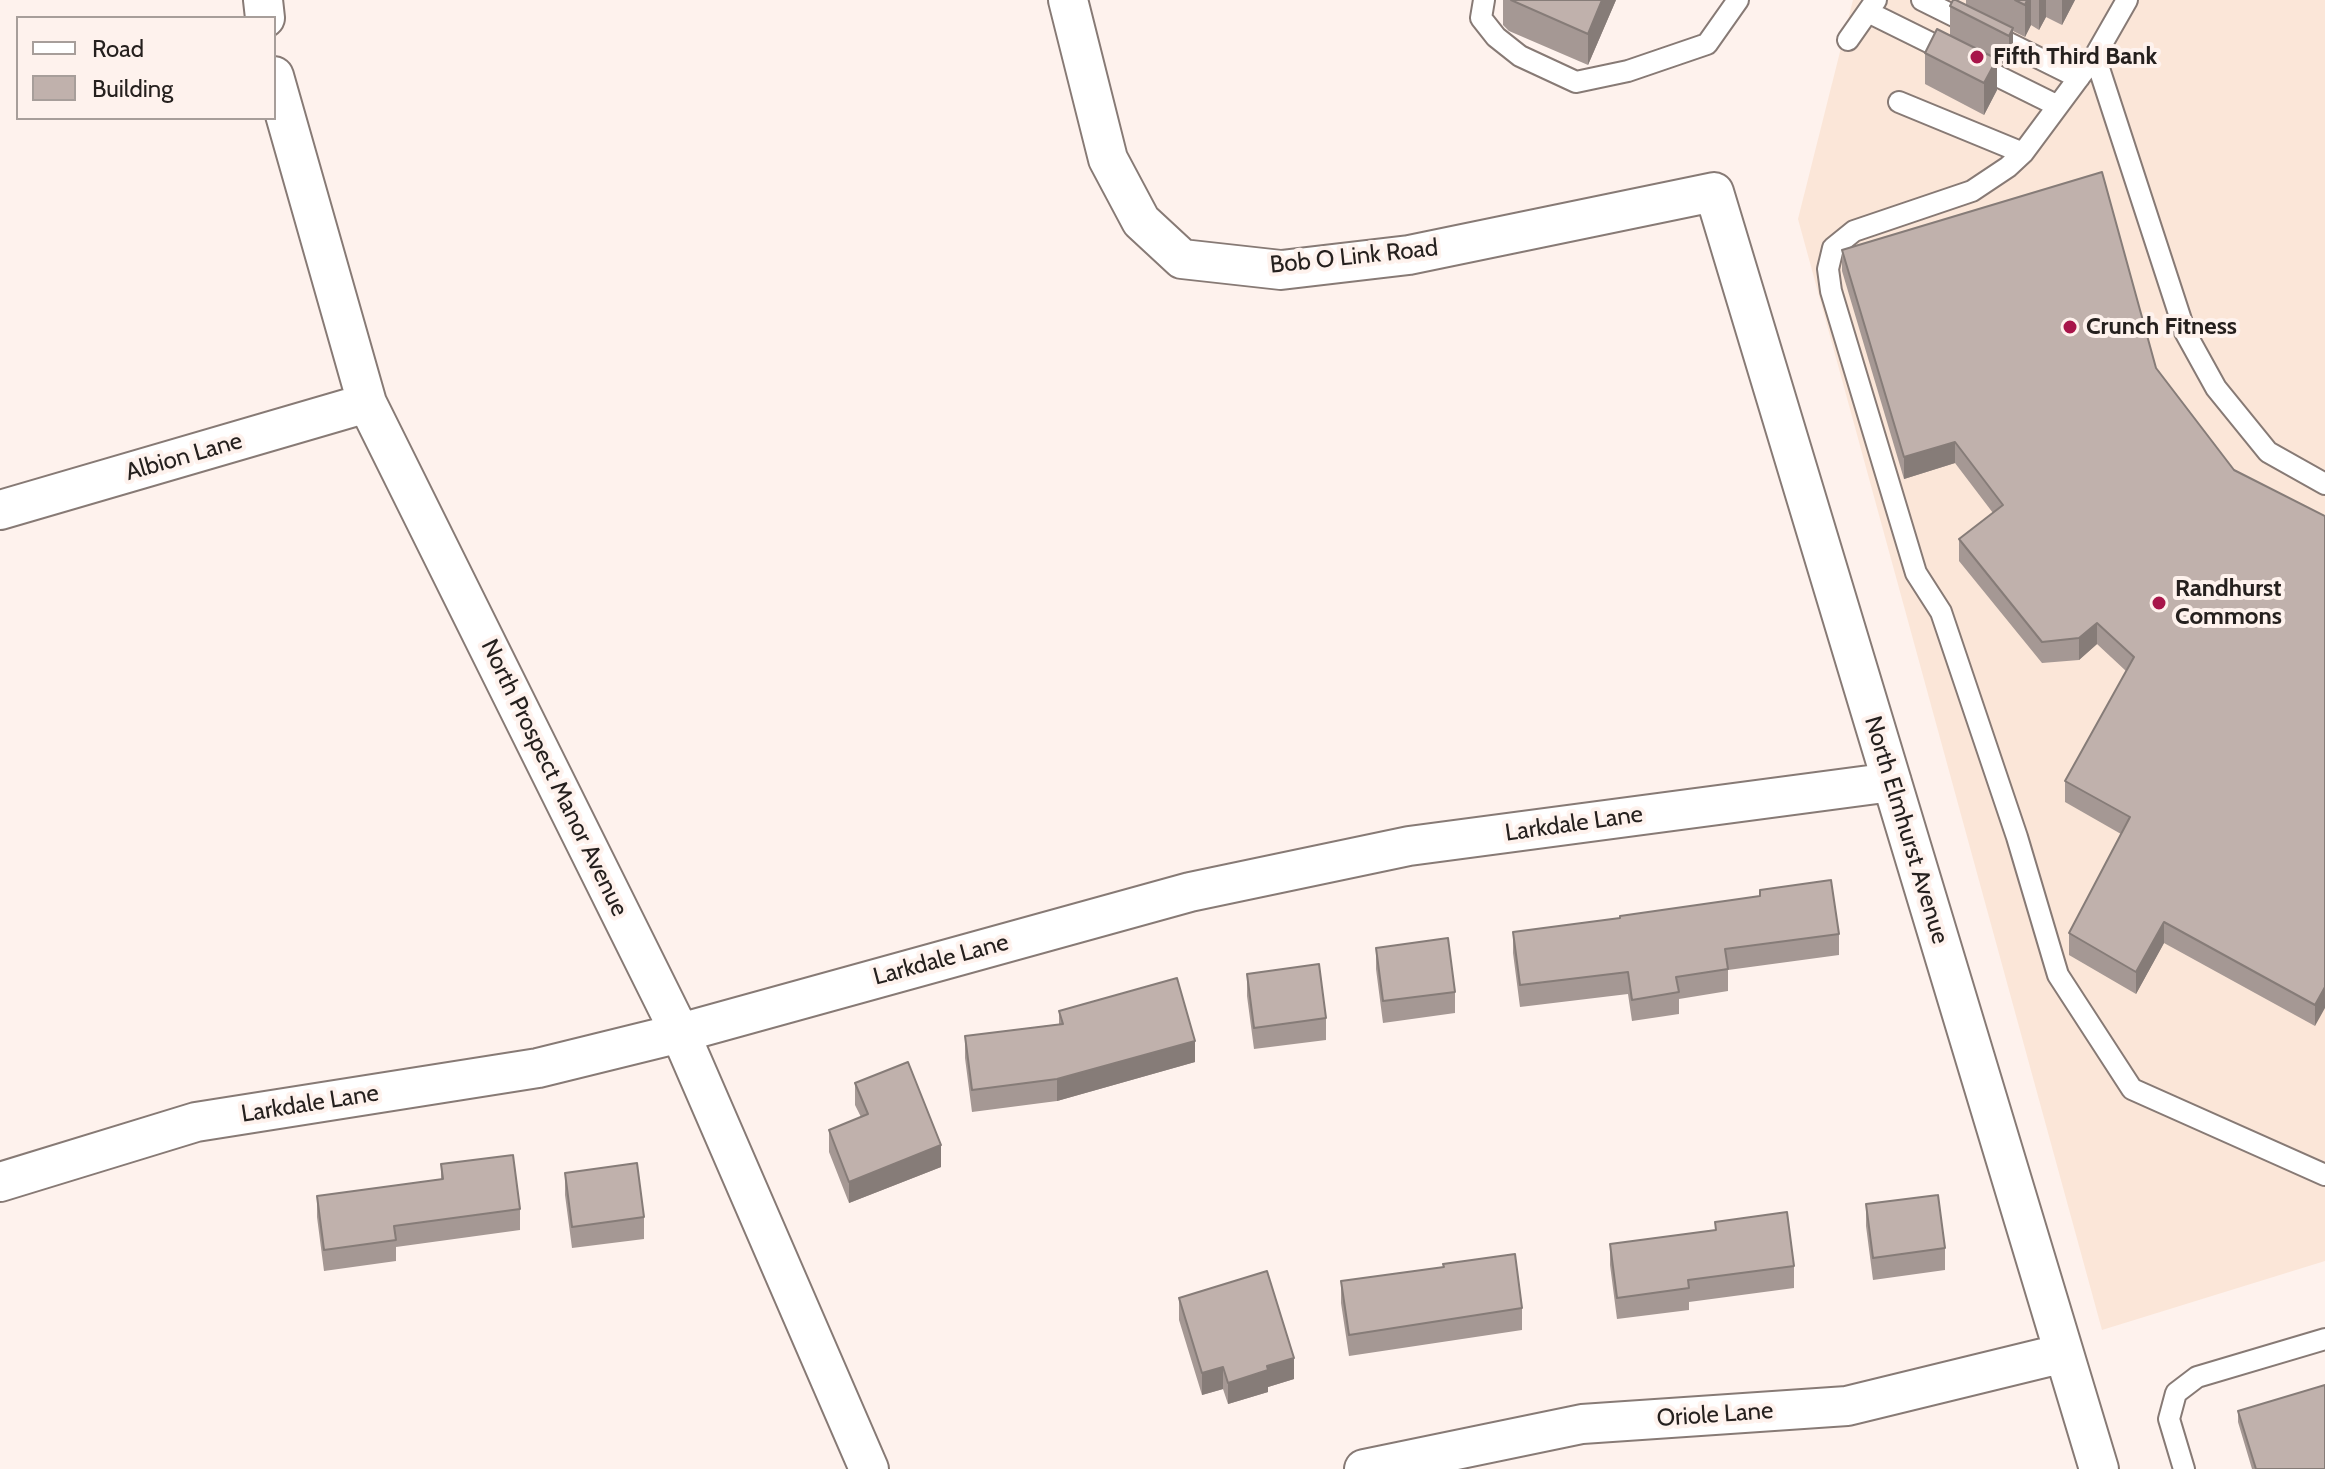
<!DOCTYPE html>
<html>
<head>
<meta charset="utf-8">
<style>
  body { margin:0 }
  #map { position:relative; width:2325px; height:1469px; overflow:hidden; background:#fef2ed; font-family:Cabin,sans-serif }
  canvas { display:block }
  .legend { position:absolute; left:16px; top:16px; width:260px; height:104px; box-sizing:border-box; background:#fef2ed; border:2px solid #a79e9a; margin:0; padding:10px 14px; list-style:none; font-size:24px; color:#25201e }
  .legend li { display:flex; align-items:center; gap:16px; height:40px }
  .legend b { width:40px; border:2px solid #a79e9a }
</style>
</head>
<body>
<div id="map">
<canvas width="2325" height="1469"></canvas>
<ul class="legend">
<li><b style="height:10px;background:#fff"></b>Road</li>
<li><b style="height:22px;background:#c0b1ac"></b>Building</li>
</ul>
</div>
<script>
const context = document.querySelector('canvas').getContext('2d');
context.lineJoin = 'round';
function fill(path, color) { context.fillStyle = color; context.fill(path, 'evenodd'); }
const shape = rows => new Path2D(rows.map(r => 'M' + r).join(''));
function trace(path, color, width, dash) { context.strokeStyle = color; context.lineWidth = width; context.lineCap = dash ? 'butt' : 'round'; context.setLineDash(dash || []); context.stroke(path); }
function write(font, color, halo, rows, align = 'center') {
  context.font = font + ' Cabin,sans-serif'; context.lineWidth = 8; context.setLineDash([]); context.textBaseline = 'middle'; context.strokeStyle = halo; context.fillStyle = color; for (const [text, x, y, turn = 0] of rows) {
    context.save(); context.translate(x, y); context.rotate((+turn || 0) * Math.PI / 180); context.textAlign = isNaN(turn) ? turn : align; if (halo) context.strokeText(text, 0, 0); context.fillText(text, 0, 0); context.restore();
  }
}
fill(shape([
  [1853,0,2325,0,2325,1261,2102,1330,1798,219]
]), '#fbe6d8');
const service = shape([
  [1484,0,1481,18,1496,37,1520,56,1576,82,1628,71,1707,44,1738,0],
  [1922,0,2079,78],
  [2127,0,2095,56,2185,332,2216,388,2268,452,2325,484],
  [1868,12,2058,106],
  [1848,40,1876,0],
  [2095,56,2023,153,2008,167,1972,191,1854,231,1833,248,1828,269,1831,291,1916,573,1941,612,2017,837,2058,975,2132,1089,2325,1175],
  [1899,102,2023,153],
  [2184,1469,2169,1419,2176,1393,2197,1377,2325,1339]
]);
const minor = shape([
  [263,0,265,18],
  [1068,0,1108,159,1141,221,1182,259,1281,270,1409,255,1714,192,2099,1469],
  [274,76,367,403,680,1033,869,1469],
  [0,510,367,403],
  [0,1182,196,1122,538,1068,680,1033,1190,892,1409,846,1892,782],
  [1364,1469,1582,1424,1847,1406,2064,1353]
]);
trace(service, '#877a75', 24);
trace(minor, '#877a75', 42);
trace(service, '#fff', 20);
trace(minor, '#fff', 38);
fill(shape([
  [1503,0,1616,0,1588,65,1509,31,1503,25],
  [1966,0,2075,0,2062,25,2046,17,2039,30,2031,25,2025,37,2013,31,2013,60,2009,67,1997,61,1997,90,1984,115,1925,84,1925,53,1950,35,1950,6,1966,5],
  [1842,250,2156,368,2234,470,2325,516,2315,1026,2164,943,2136,994,2069,955,2069,933,2121,834,2065,802,2065,781,2126,671,2097,644,2079,660,2042,663,1959,561,1959,539,1993,513,1955,463,1904,479,1842,271],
  [1760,890,1839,934,1839,955,1728,970,1728,991,1679,999,1679,1014,1632,1021,1628,994,1520,1007,1513,953,1513,932,1620,918,1760,896],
  [1376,948,1455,992,1455,1013,1383,1023,1376,969],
  [1247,974,1326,1018,1326,1040,1254,1049,1247,996],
  [1059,1011,1195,1062,1057,1101,972,1112,965,1058,965,1036,1059,1024],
  [855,1083,941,1167,849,1203,829,1152,829,1130,861,1117,855,1105],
  [441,1164,520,1209,520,1230,396,1247,396,1261,324,1271,317,1217,317,1196,441,1179],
  [565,1173,644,1217,644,1239,572,1248,565,1195],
  [1866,1204,1945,1248,1945,1270,1873,1280,1866,1226],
  [1715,1222,1794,1266,1794,1288,1689,1302,1689,1310,1617,1319,1610,1265,1610,1244,1715,1230],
  [1443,1267,1522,1308,1522,1330,1349,1356,1341,1303,1341,1281],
  [1179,1298,1294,1379,1268,1387,1268,1392,1228,1404,1223,1389,1202,1395,1179,1320],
  [2238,1411,2325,1469,2252,1469,2238,1422]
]), '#a59894');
fill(shape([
  [1602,0,1616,0,1588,65,1588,34],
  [2027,0,2031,0,2031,25,2025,37,2025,5],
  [2039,0,2046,0,2046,17,2039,30],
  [2062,0,2075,0,2062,25],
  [2013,28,2013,60,2009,67,2009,36],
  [1997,59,1997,90,1984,115,1984,83],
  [1955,442,1955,463,1904,479,1904,457],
  [2097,623,2097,644,2079,660,2079,638],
  [2164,922,2164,943,2136,994,2136,972],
  [2325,987,2325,1008,2315,1026,2315,1005],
  [1195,1041,1195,1062,1057,1101,1057,1079],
  [941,1145,941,1167,849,1203,849,1182],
  [1294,1358,1294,1379,1268,1387,1268,1392,1228,1404,1228,1383,1267,1366],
  [1223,1367,1223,1389,1202,1395,1202,1373]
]), '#867c78');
const building = shape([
  [1511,0,1602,0,1588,34,1511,0],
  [1953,0,1956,0,2013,28,2009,36,1950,6,1953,0],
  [2015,0,2027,0,2025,5,2015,0],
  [1937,29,1997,59,1984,83,1925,53,1937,29],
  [2102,172,2156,368,2234,470,2325,516,2325,987,2315,1005,2164,922,2136,972,2069,933,2130,817,2065,781,2134,657,2097,623,2079,638,2042,642,1959,539,2003,505,1955,442,1904,457,1842,250,2102,172],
  [1831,880,1839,934,1725,949,1728,969,1676,977,1679,992,1632,1000,1628,972,1520,985,1513,932,1620,918,1620,916,1760,896,1760,890,1831,880],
  [1448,938,1455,992,1383,1001,1376,948,1448,938],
  [1319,964,1326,1018,1254,1028,1247,974,1319,964],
  [1177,978,1195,1041,1057,1079,972,1090,965,1036,1063,1024,1059,1011,1177,978],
  [908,1062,941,1145,849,1182,829,1130,868,1114,855,1083,908,1062],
  [513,1155,520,1209,394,1226,396,1240,324,1250,317,1196,443,1179,441,1164,513,1155],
  [637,1163,644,1217,572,1227,565,1173,637,1163],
  [1938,1195,1945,1248,1873,1258,1866,1204,1938,1195],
  [1787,1212,1794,1266,1688,1280,1689,1288,1617,1298,1610,1244,1716,1230,1715,1222,1787,1212],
  [1515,1254,1522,1308,1349,1335,1341,1281,1444,1267,1443,1264,1515,1254],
  [1267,1271,1294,1358,1267,1366,1268,1370,1228,1383,1223,1367,1202,1373,1179,1298,1267,1271],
  [2325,1385,2325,1469,2256,1469,2238,1411,2325,1385]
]);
fill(building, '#c0b1ac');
trace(building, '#867c78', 2);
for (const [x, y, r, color] of [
  [1977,57,8,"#a8154a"],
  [2070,327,8,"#a8154a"],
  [2159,603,8,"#a8154a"]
]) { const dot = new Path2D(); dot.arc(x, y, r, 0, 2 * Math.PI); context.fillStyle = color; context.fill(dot); trace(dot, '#fef2ed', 3); }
write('bold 24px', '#25201e', '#fef2ed', [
  ["Fifth Third Bank",1993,57],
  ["Crunch Fitness",2086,327],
  ["Randhurst",2175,589],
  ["Commons",2175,617]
], 'left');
write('24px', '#25201e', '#fef2ed', [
  ["Bob O Link Road",1354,257,-6],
  ["Albion Lane",184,457,-16],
  ["North Prospect Manor Avenue",554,778,64],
  ["Larkdale Lane",1574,824,-8],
  ["North Elmhurst Avenue",1906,830,73],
  ["Larkdale Lane",941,960,-15],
  ["Larkdale Lane",310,1104,-9],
  ["Oriole Lane",1715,1415,-4]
]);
</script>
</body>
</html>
